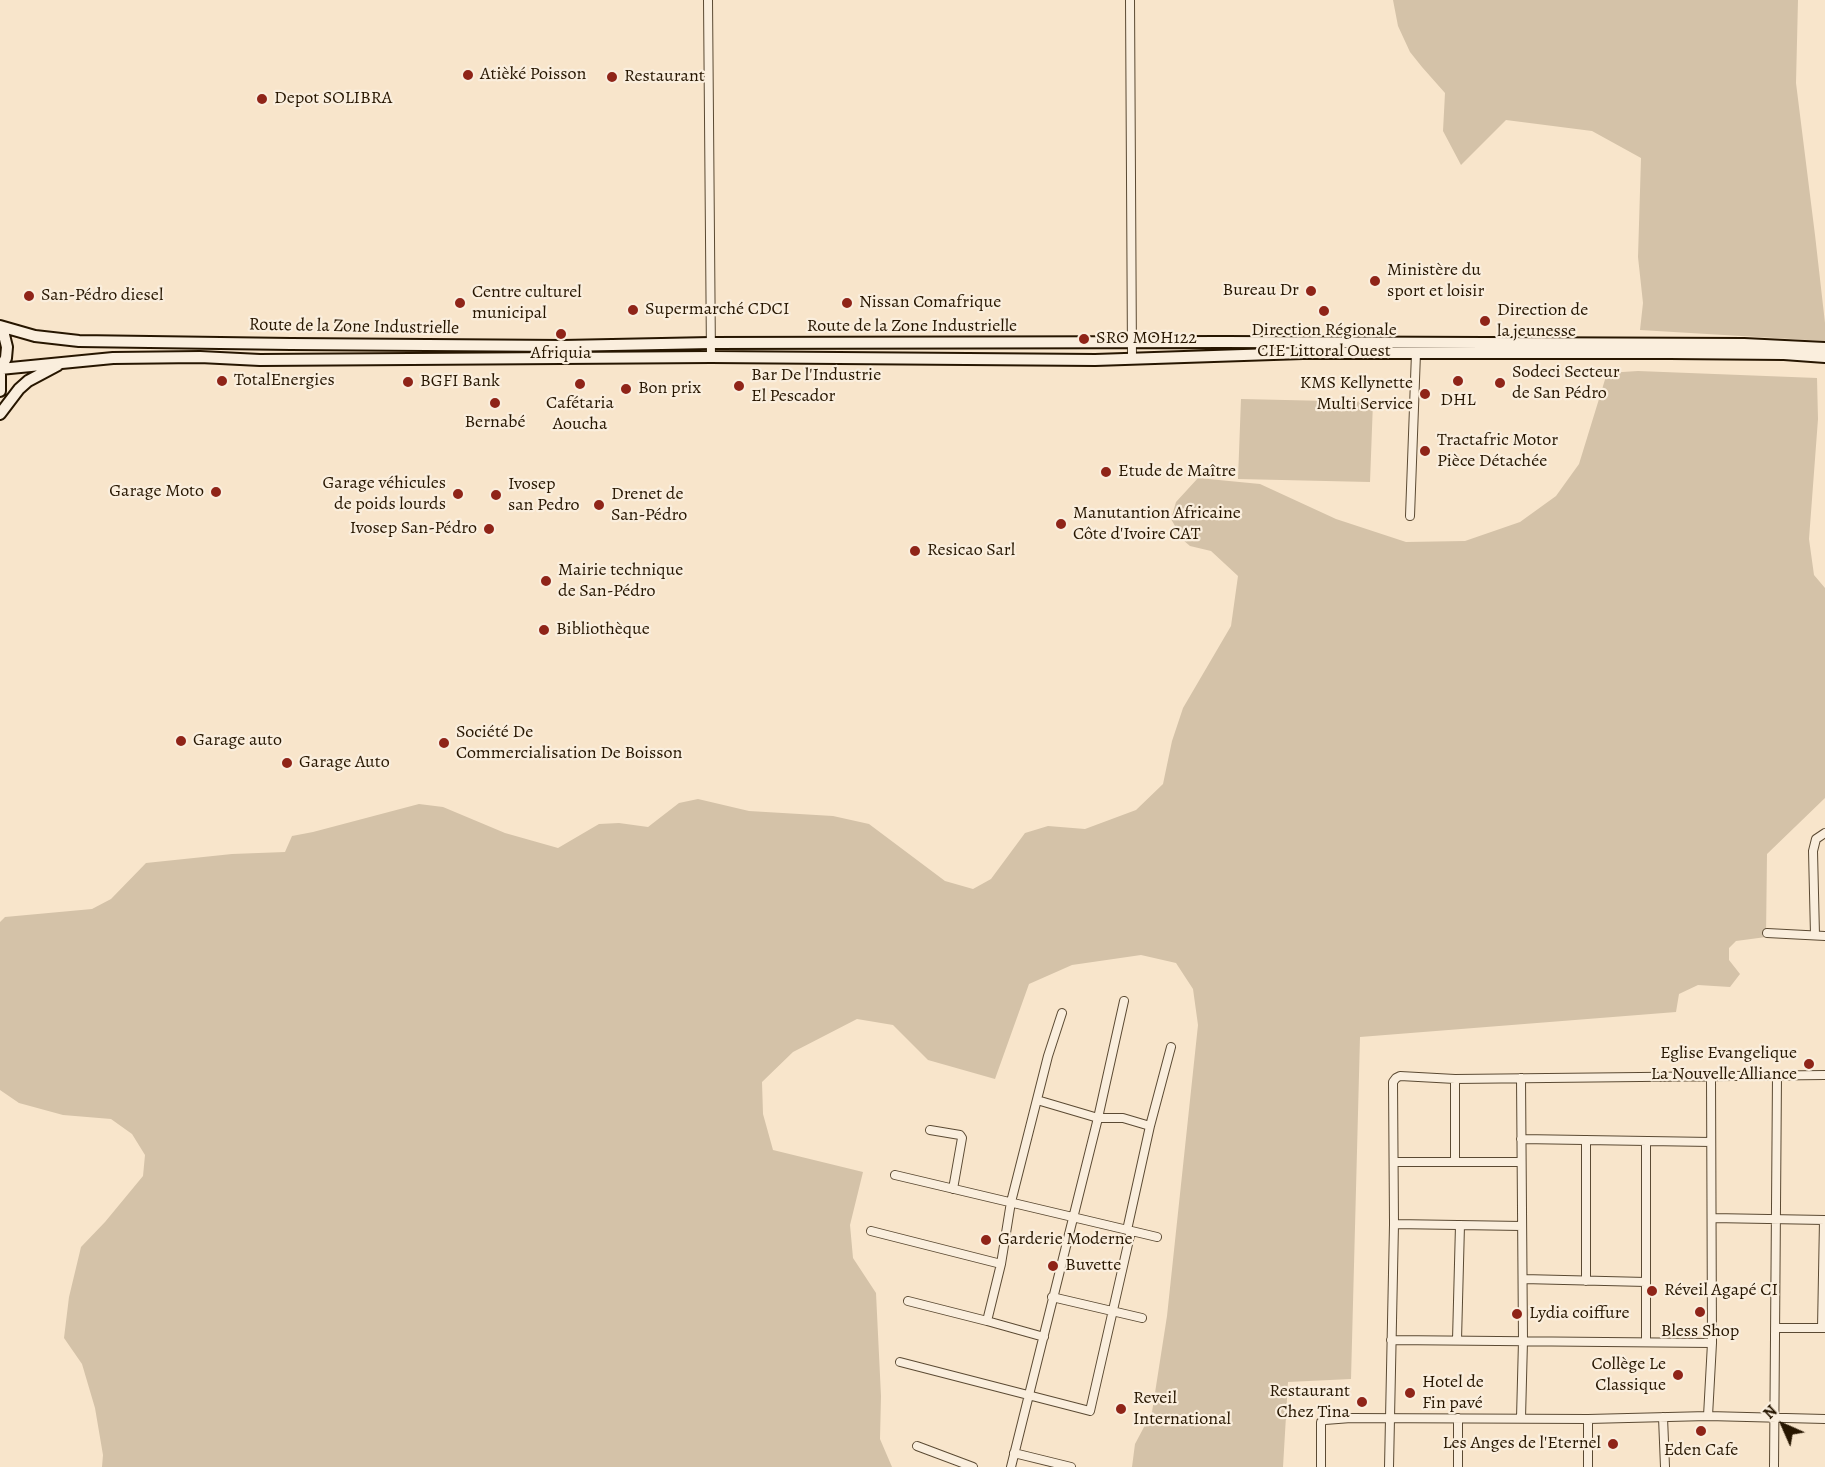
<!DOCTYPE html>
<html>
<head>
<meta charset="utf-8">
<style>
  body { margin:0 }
  #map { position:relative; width:1825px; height:1467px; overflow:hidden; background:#f8e5cb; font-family:Alegreya,serif }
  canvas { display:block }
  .north { position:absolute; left:1753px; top:1395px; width:60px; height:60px; -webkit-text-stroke:4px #faeedd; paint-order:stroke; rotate:315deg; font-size:16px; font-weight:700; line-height:24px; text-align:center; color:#271600 }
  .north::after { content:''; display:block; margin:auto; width:21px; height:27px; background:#271600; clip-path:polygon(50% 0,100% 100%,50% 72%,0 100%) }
</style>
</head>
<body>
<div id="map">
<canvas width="1825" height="1467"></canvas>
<div class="north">N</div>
</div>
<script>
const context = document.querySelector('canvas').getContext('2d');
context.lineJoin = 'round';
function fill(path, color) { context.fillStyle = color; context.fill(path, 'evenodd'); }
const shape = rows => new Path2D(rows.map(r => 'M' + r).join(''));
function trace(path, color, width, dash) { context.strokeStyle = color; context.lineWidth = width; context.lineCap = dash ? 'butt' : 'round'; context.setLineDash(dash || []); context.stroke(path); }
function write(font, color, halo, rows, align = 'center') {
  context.font = font + ' Alegreya,serif'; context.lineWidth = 4.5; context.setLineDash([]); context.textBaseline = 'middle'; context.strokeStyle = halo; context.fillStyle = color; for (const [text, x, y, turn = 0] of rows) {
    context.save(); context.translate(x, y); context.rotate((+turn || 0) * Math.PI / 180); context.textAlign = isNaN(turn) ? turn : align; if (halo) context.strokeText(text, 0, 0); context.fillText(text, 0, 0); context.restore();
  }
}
fill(shape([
  [1393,0,1798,0,1796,83,1815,235,1825,323,1825,341,1640,330,1643,303,1638,257,1641,158,1592,131,1506,120,1461,165,1443,131,1445,93,1422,67,1410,52,1398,26],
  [1638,371,1817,378,1818,419,1809,539,1814,575,1825,588,1825,798,1767,854,1766,937,1736,941,1729,948,1729,960,1740,974,1730,987,1698,985,1679,994,1676,1012,1360,1037,1351,1379,1288,1382,1283,1467,1132,1467,1135,1444,1152,1412,1167,1316,1198,1025,1193,989,1176,963,1141,955,1072,965,1029,984,995,1079,928,1060,893,1025,857,1019,793,1052,762,1082,763,1114,773,1150,863,1172,850,1225,853,1258,876,1293,881,1396,880,1439,892,1467,102,1467,103,1455,95,1408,82,1364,64,1338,69,1297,81,1247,105,1222,143,1176,145,1155,132,1134,111,1119,63,1115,19,1103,0,1090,0,922,5,917,92,909,111,899,146,863,232,854,285,852,292,836,313,832,419,804,443,807,505,833,558,848,599,824,619,823,648,827,679,803,698,799,749,811,833,816,869,824,945,881,973,889,991,879,1025,833,1048,826,1085,829,1136,810,1163,784,1172,741,1183,708,1231,626,1238,576,1211,551,1190,546,1183,540,1171,519,1176,502,1198,478,1260,484,1336,519,1406,542,1465,541,1520,522,1556,496,1579,464,1607,373],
  [1241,399,1373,402,1370,482,1238,479]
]), '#d4c2a8');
const street = shape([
  [708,0,711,357],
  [1130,0,1132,358],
  [1410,516,1416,353],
  [1767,933,1825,936],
  [1815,935,1813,851,1816,839,1825,833],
  [1521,1078,1523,1341,1521,1418],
  [1037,1100,1098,1118,1123,1118,1150,1126],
  [930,1130,960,1135,962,1138,953,1189],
  [1521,1139,1711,1142],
  [1586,1140,1586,1281],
  [1394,1162,1521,1162],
  [1455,1162,1455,1079],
  [895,1175,1157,1237],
  [1712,1218,1825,1220],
  [1394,1224,1522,1226],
  [1127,1230,1150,1126,1171,1047],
  [871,1231,1001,1264],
  [1523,1279,1646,1282],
  [1052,1297,1142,1318],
  [908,1301,987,1321,1044,1337],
  [987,1321,1001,1264,1011,1202,1048,1056,1062,1013],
  [1775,1328,1825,1328],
  [1822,1328,1824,1220],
  [1391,1340,1712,1343],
  [1457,1340,1460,1225],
  [1646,1342,1646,1141],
  [900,1362,1090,1411,1131,1231],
  [1708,1416,1712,1343,1711,1076],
  [1663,1417,1665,1467],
  [1588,1419,1588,1467],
  [917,1446,973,1467],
  [1014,1453,1071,1467],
  [1011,1467,1098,1118,1124,1001],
  [1321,1467,1321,1422,1325,1420,1351,1418,1588,1419,1708,1416,1825,1419],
  [1389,1467,1394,1224,1393,1082,1396,1078,1400,1076,1455,1079,1825,1075],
  [1458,1467,1458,1418],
  [1774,1467,1777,1076]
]);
const secondary = shape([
  [0,326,35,336,79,341,291,344,563,346,711,343,1225,342,1744,344,1825,348],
  [0,328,4,335,7,347,6,358,0,369],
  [0,391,0,369,113,358,200,357,260,360,711,357,1095,360,1303,353,1670,353,1784,354,1825,357],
  [0,414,19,389,28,381,58,365]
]);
trace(street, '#5b4a33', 10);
trace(secondary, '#271600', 14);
trace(street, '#faeedd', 8);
trace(secondary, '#faeedd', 10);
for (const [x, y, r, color] of [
  [468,75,6,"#8f2418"],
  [612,77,6,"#8f2418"],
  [262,99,6,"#8f2418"],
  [1375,281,6,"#8f2418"],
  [1311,291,6,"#8f2418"],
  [29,296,6,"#8f2418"],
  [460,303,6,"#8f2418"],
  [847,303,6,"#8f2418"],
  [633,310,6,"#8f2418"],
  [1324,311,6,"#8f2418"],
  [1485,321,6,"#8f2418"],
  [561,334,6,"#8f2418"],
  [1084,339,6,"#8f2418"],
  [222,381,6,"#8f2418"],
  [1458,381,6,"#8f2418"],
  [408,382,6,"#8f2418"],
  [1500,383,6,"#8f2418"],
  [580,384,6,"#8f2418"],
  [739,386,6,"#8f2418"],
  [626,389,6,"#8f2418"],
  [1425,394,6,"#8f2418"],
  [495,403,6,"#8f2418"],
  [1425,451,6,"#8f2418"],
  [1106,472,6,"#8f2418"],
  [216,492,6,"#8f2418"],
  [458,494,6,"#8f2418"],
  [496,495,6,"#8f2418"],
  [599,505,6,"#8f2418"],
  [1061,524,6,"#8f2418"],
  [489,529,6,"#8f2418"],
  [915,551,6,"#8f2418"],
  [546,581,6,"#8f2418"],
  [544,630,6,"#8f2418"],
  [181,741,6,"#8f2418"],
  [444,743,6,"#8f2418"],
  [287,763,6,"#8f2418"],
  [1809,1064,6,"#8f2418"],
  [986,1240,6,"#8f2418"],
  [1053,1266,6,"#8f2418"],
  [1652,1291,6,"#8f2418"],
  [1700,1312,6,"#8f2418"],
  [1517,1314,6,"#8f2418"],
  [1678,1375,6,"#8f2418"],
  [1410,1393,6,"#8f2418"],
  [1362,1402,6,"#8f2418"],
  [1121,1409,6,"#8f2418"],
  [1701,1431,6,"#8f2418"],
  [1613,1444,6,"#8f2418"]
]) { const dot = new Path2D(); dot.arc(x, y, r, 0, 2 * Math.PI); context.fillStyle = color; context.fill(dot); trace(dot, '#faeedd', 2); }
write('18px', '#271600', '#faeedd', [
  ["Atièké Poisson",480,75],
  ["Restaurant",624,77],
  ["Depot SOLIBRA",274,99],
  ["Ministère du",1387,271],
  ["sport et loisir",1387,292],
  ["Bureau Dr",1299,291,"right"],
  ["Centre culturel",472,293],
  ["municipal",472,314],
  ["San-Pédro diesel",41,296],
  ["Nissan Comafrique",859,303],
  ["Supermarché CDCI",645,310],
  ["Direction de",1497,311],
  ["la jeunesse",1497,332],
  ["Direction Régionale",1324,331,"center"],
  ["CIE Littoral Ouest",1324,352,"center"],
  ["SRO MOH122",1096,339],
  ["Afriquia",561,354,"center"],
  ["Sodeci Secteur",1512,373],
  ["de San Pédro",1512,394],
  ["Bar De l'Industrie",751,376],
  ["El Pescador",751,397],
  ["TotalEnergies",234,381],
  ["BGFI Bank",420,382],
  ["KMS Kellynette",1413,384,"right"],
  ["Multi Service",1413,405,"right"],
  ["Bon prix",638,389],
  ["DHL",1458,401,"center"],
  ["Cafétaria",580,404,"center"],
  ["Aoucha",580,425,"center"],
  ["Bernabé",495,423,"center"],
  ["Tractafric Motor",1437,441],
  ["Pièce Détachée",1437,462],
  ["Etude de Maître",1118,472],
  ["Garage véhicules",446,484,"right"],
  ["de poids lourds",446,505,"right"],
  ["Ivosep",508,485],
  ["san Pedro",508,506],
  ["Garage Moto",204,492,"right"],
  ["Drenet de",611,495],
  ["San-Pédro",611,516],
  ["Manutantion Africaine",1073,514],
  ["Côte d'Ivoire CAT",1073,535],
  ["Ivosep San-Pédro",477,529,"right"],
  ["Resicao Sarl",927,551],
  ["Mairie technique",558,571],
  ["de San-Pédro",558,592],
  ["Bibliothèque",556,630],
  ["Société De",456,733],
  ["Commercialisation De Boisson",456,754],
  ["Garage auto",193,741],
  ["Garage Auto",299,763],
  ["Eglise Evangelique",1797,1054,"right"],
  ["La Nouvelle Alliance",1797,1075,"right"],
  ["Garderie Moderne",998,1240],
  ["Buvette",1065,1266],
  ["Réveil Agapé CI",1664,1291],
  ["Lydia coiffure",1529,1314],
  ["Bless Shop",1700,1332,"center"],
  ["Collège Le",1666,1365,"right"],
  ["Classique",1666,1386,"right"],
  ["Hotel de",1422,1383],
  ["Fin pavé",1422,1404],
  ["Restaurant",1350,1392,"right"],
  ["Chez Tina",1350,1413,"right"],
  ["Reveil",1133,1399],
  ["International",1133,1420],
  ["Les Anges de l'Eternel",1601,1444,"right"],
  ["Eden Cafe",1701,1451,"center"]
], 'left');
write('18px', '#271600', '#faeedd', [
  ["Route de la Zone Industrielle",354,327,1],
  ["Route de la Zone Industrielle",912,327]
]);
</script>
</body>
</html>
